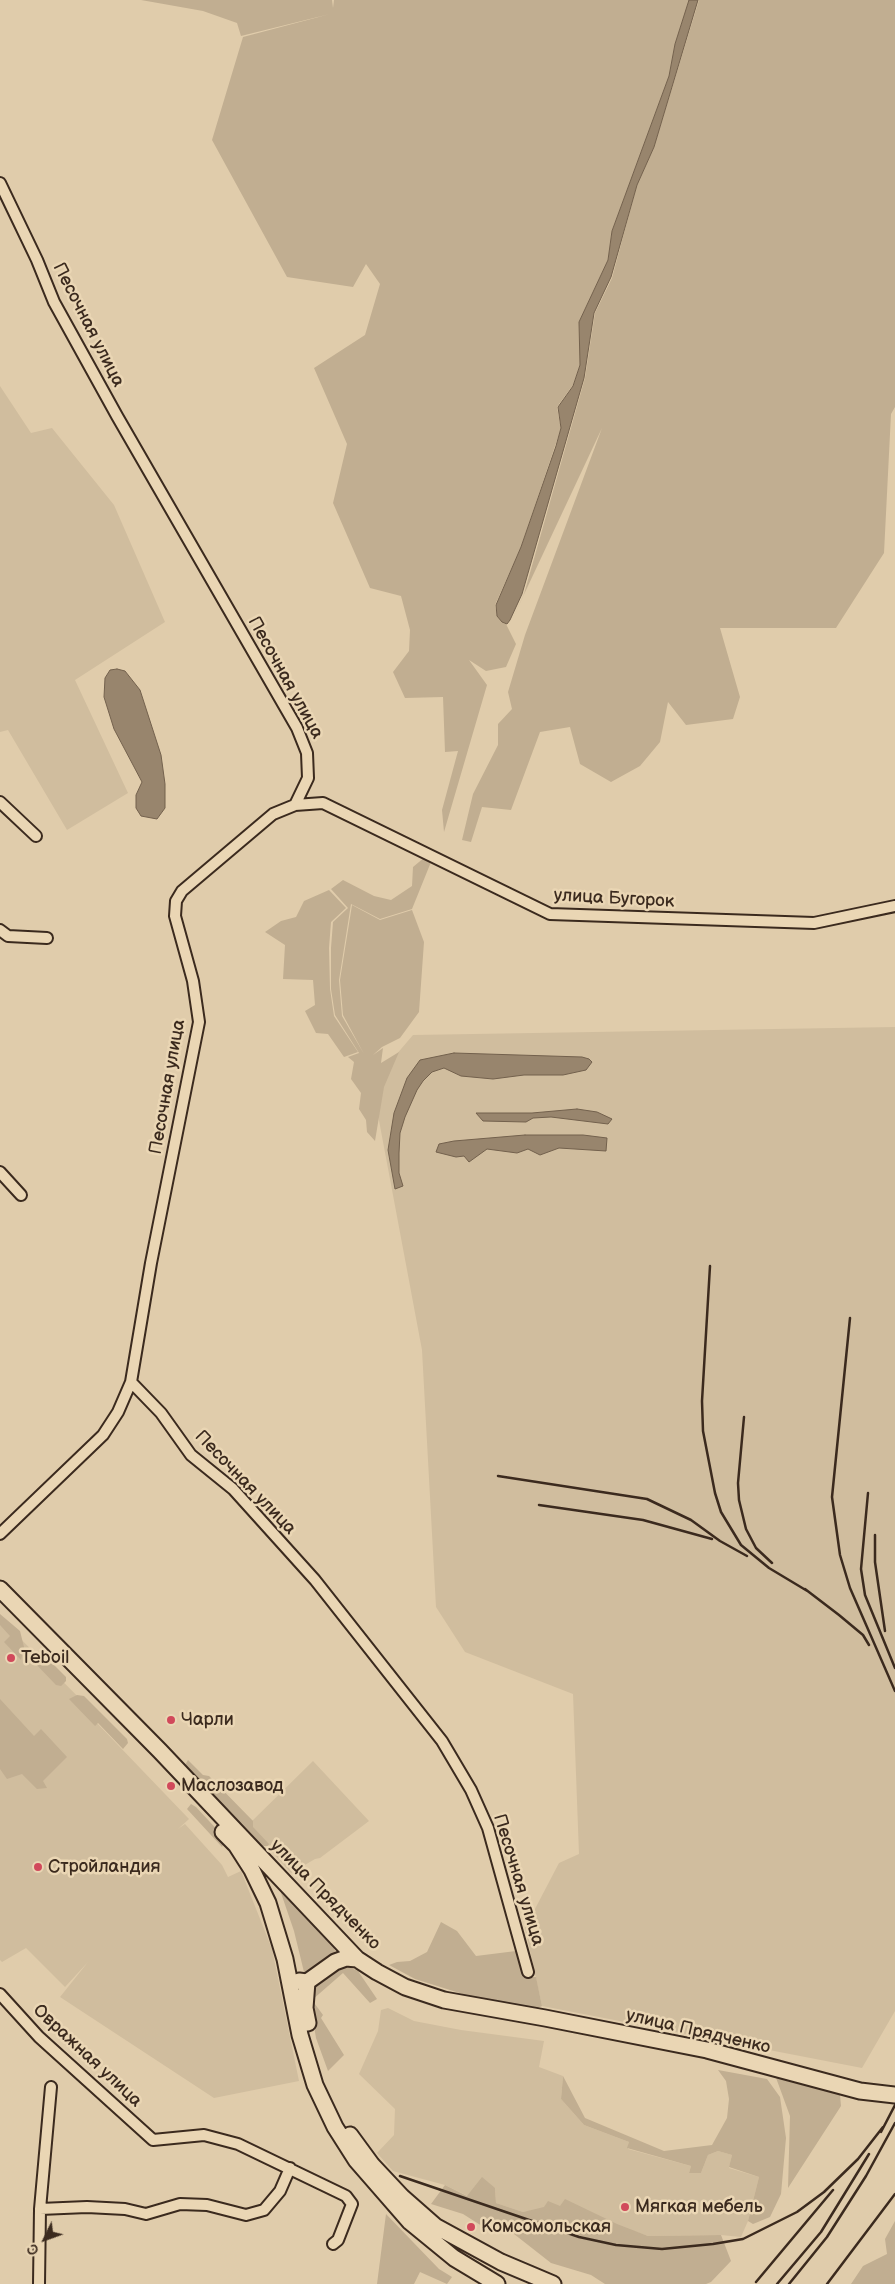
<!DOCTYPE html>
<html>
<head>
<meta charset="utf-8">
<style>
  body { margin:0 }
  #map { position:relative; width:895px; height:2284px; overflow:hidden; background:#e0ccab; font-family:"Balsamiq Sans",sans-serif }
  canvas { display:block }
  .north { position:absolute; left:20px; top:2214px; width:50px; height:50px; -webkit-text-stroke:4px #ead6b4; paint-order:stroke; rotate:228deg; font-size:14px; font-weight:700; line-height:20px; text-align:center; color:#3b2a1e }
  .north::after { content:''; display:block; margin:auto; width:18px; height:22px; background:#3b2a1e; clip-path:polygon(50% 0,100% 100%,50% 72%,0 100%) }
</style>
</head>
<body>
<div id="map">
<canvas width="895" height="2284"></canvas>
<div class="north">С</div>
</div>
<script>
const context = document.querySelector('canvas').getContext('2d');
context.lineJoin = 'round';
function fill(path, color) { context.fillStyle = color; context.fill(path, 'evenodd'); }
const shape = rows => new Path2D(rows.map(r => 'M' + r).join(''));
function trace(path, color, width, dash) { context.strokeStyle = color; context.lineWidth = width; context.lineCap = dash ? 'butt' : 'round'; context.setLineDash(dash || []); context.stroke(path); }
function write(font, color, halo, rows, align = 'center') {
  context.font = font + ' "Balsamiq Sans",sans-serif'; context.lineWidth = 5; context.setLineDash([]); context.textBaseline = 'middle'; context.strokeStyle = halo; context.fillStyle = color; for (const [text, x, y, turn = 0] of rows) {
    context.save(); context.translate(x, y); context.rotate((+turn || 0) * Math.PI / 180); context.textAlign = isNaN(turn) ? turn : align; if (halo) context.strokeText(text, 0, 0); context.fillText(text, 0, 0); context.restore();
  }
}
fill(shape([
  [0,386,31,433,52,428,114,505,165,622,75,680,128,793,67,830,8,730,0,732],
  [895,1027,895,2011,862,2068,542,2006,525,1928,559,1863,579,1854,573,1694,465,1652,436,1607,422,1350,372,1083,413,1035],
  [0,1618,94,1713,94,1720,189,1819,178,1829,185,1824,222,1865,228,1877,241,1871,272,1949,299,2081,214,2098,60,1997,88,1962,65,1987,26,1948,2,1962,0,1960],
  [313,1761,369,1821,320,1858,315,1859,291,1873,248,1825],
  [388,2008,414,2021,461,2030,544,2041,539,2067,563,2076,561,2099,584,2125,629,2142,628,2149,691,2166,689,2173,701,2173,708,2155,718,2151,732,2155,729,2168,759,2177,748,2221,741,2237,721,2235,648,2236,560,2206,523,2212,496,2203,495,2188,468,2196,445,2185,393,2171,377,2153,394,2135,395,2109,359,2074,378,2031,381,2010]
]), '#d0bd9e');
fill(shape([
  [141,0,332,0,333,8,334,0,689,0,675,44,669,76,612,231,608,260,579,322,580,365,573,385,557,407,561,429,555,446,521,547,495,605,497,616,502,622,506,624,516,644,506,667,486,671,469,660,487,685,444,832,442,810,458,751,445,752,443,697,405,698,393,672,409,651,410,630,401,596,370,588,333,503,347,444,314,368,365,335,380,284,366,264,353,287,287,277,212,140,243,37,330,14,241,36,237,23,203,11],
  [699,0,895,0,895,407,891,414,884,553,836,628,720,628,740,697,733,719,686,725,668,702,660,742,640,766,611,782,580,764,570,727,540,732,511,810,482,807,471,842,462,840,473,794,498,745,498,724,512,709,508,692,525,635,602,428,512,620,524,594,585,378,595,313,612,278,637,185,654,147],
  [425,857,431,862,412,909,380,919,351,904,339,980,342,1016,364,1054,343,1015,340,980,352,905,380,920,412,910,424,942,419,1012,400,1038,382,1047,373,1055,383,1048,381,1063,399,1052,384,1087,375,1141,367,1132,366,1120,359,1109,361,1093,351,1079,354,1062,348,1057,359,1053,335,1015,331,989,331,948,333,922,348,908,331,889,343,880,374,896,391,900,412,886,413,867],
  [329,890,346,908,331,922,329,948,330,989,334,1016,358,1052,344,1057,328,1034,316,1033,305,1011,315,1005,313,980,283,979,285,945,265,932,281,921,296,917,304,901],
  [0,1614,20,1631,24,1647,21,1660,4,1642,10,1636,0,1625],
  [37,1651,42,1653,66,1677,66,1681,61,1686,56,1685,33,1661,33,1655],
  [77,1695,84,1696,127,1739,128,1743,123,1749,98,1723,95,1726,69,1699],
  [0,1699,34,1736,41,1729,67,1757,43,1781,47,1788,37,1789,22,1774,7,1779,0,1769],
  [188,1760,203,1775,209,1776,253,1821,253,1827,269,1844,268,1846,259,1846,184,1767],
  [191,1804,196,1807,223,1836,225,1841,222,1847,187,1809],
  [283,1889,333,1944,335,1951,332,1958,309,1973,304,1972,294,1931,280,1890],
  [441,1922,457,1931,476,1956,516,1951,523,1977,536,1977,542,2006,536,2009,469,1996,415,1979,389,1965,397,1962,410,1961,427,1952],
  [346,1966,358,1971,377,1999,370,2003,343,1973,312,2000,323,2015,321,2018,344,2055,328,2071,316,2038,310,2002,312,1986,339,1967],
  [718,2070,767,2079,780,2097,786,2138,781,2194,770,2217,753,2224,748,2221,759,2177,729,2167,732,2155,718,2151,708,2155,701,2173,689,2173,691,2166,627,2148,629,2142,584,2125,561,2099,563,2076,585,2118,664,2151,712,2145,727,2118,729,2099,726,2081],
  [775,2075,833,2088,840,2095,841,2106,788,2188,790,2116],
  [482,2177,495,2188,496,2203,523,2212,544,2207,548,2201,560,2206,565,2199,617,2224,648,2236,721,2235,731,2261,711,2282,706,2284,605,2284,591,2275,551,2263,514,2234,482,2226,463,2214,431,2204,445,2185,467,2196],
  [386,2214,439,2269,452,2277,447,2284,420,2272,414,2284,377,2284],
  [895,2221,895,2284,851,2284,863,2266,887,2254,885,2239]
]), '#c1ae91');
const water = shape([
  [689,0,698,0,654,147,637,185,611,277,594,313,584,378,522,594,510,620,507,624,502,622,497,616,496,605,521,547,556,446,561,428,558,407,573,386,580,365,579,322,608,260,612,231,669,76,675,44,689,0],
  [117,669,125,671,140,690,161,755,165,784,165,808,157,819,141,816,136,808,136,795,142,782,114,729,104,697,105,678,110,670,117,669],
  [454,1053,582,1057,589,1059,592,1062,586,1070,563,1075,524,1075,493,1079,461,1076,444,1068,432,1072,423,1081,417,1090,405,1117,400,1133,399,1153,399,1173,403,1186,395,1189,388,1150,394,1113,407,1078,420,1060,454,1053],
  [577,1109,597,1112,612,1119,608,1124,551,1117,533,1118,526,1122,483,1121,476,1113,532,1113,577,1109],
  [525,1135,583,1135,607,1138,606,1151,559,1148,540,1155,528,1149,517,1153,487,1149,469,1162,464,1156,456,1157,436,1152,439,1144,454,1141,525,1135]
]);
fill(water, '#98856d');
trace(water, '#73614d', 1);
const minor = shape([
  [0,183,37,260,54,302,117,416,297,728,307,753,308,778,295,805],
  [0,802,36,836],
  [0,930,8,936,47,938],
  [0,1172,21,1195],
  [0,1534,103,1435,118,1412,131,1382],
  [528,1972,488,1828,471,1790,442,1741,315,1580,233,1489,191,1455,161,1413,131,1382,151,1263,199,1022,193,981,175,916,176,901,182,891,273,814,295,805,323,803,550,914,814,923,895,906],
  [0,1994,39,2037,153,2140,204,2135,238,2144,346,2196,352,2204,338,2240,333,2244],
  [40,2209,87,2207,125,2209,146,2214,180,2204,207,2205,246,2215,264,2210,280,2191,290,2168],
  [39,2284,40,2209,51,2087]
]);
const primary = shape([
  [0,1589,160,1751,357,1959,377,1972,405,1987,444,2000,545,2018,707,2050,860,2091,895,2095],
  [223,1832,236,1845,252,1870,268,1903,285,1959,300,2035,315,2085,335,2127,356,2160,410,2222,454,2258,497,2284],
  [299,1981,307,1982,335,1962,346,1958,357,1959],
  [307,1982,305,2008,308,2023],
  [350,2135,372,2165,402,2197,435,2226,501,2262,553,2284]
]);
trace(minor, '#3b2a1e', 14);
trace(primary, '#3b2a1e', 19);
trace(minor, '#ead6b4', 10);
trace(primary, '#ead6b4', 15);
trace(shape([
  [710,1266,702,1401,703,1431,715,1493,721,1512,741,1545,769,1568,809,1592],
  [850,1318,832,1497,840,1555,850,1588,895,1691],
  [744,1417,738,1483,739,1500,746,1529,756,1548,772,1563],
  [498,1476,647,1499,691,1520,720,1541,747,1556],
  [868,1493,861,1569,865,1595,895,1668],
  [539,1505,643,1520,712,1539],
  [875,1535,875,1562,885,1631],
  [805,1589,839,1615,863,1635,869,1645],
  [881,2132,895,2105],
  [400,2176,579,2237,616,2245,662,2249,713,2244,743,2239,797,2212,824,2192,858,2159,883,2127],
  [756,2282,833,2190],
  [777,2284,821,2232,869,2154],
  [789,2284,827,2237,866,2176,895,2123],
  [827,2284,895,2194]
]), '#3b2a1e', 2.5);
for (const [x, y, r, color] of [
  [11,1658,5,"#d1495b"],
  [171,1720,5,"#d1495b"],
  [171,1786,5,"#d1495b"],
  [38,1867,5,"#d1495b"],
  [625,2207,5,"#d1495b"],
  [471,2227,5,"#d1495b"]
]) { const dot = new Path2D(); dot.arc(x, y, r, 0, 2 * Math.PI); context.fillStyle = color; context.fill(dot); trace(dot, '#ead6b4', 2); }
write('18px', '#3b2a1e', '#ead6b4', [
  ["Песочная улица",88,325,63],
  ["Песочная улица",285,678,61],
  ["улица Бугорок",614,899,3],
  ["Песочная улица",168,1087,-80],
  ["Песочная улица",245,1483,46],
  ["Песочная улица",518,1880,73],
  ["улица Прядченко",325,1895,45],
  ["улица Прядченко",698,2032,13],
  ["Овражная улица",87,2056,43]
]);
write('18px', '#3b2a1e', '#ead6b4', [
  ["Teboil",21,1658],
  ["Чарли",181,1720],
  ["Маслозавод",181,1786],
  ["Стройландия",48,1867],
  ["Мягкая мебель",635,2207],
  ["Комсомольская",481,2227]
], 'left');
</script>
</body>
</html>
